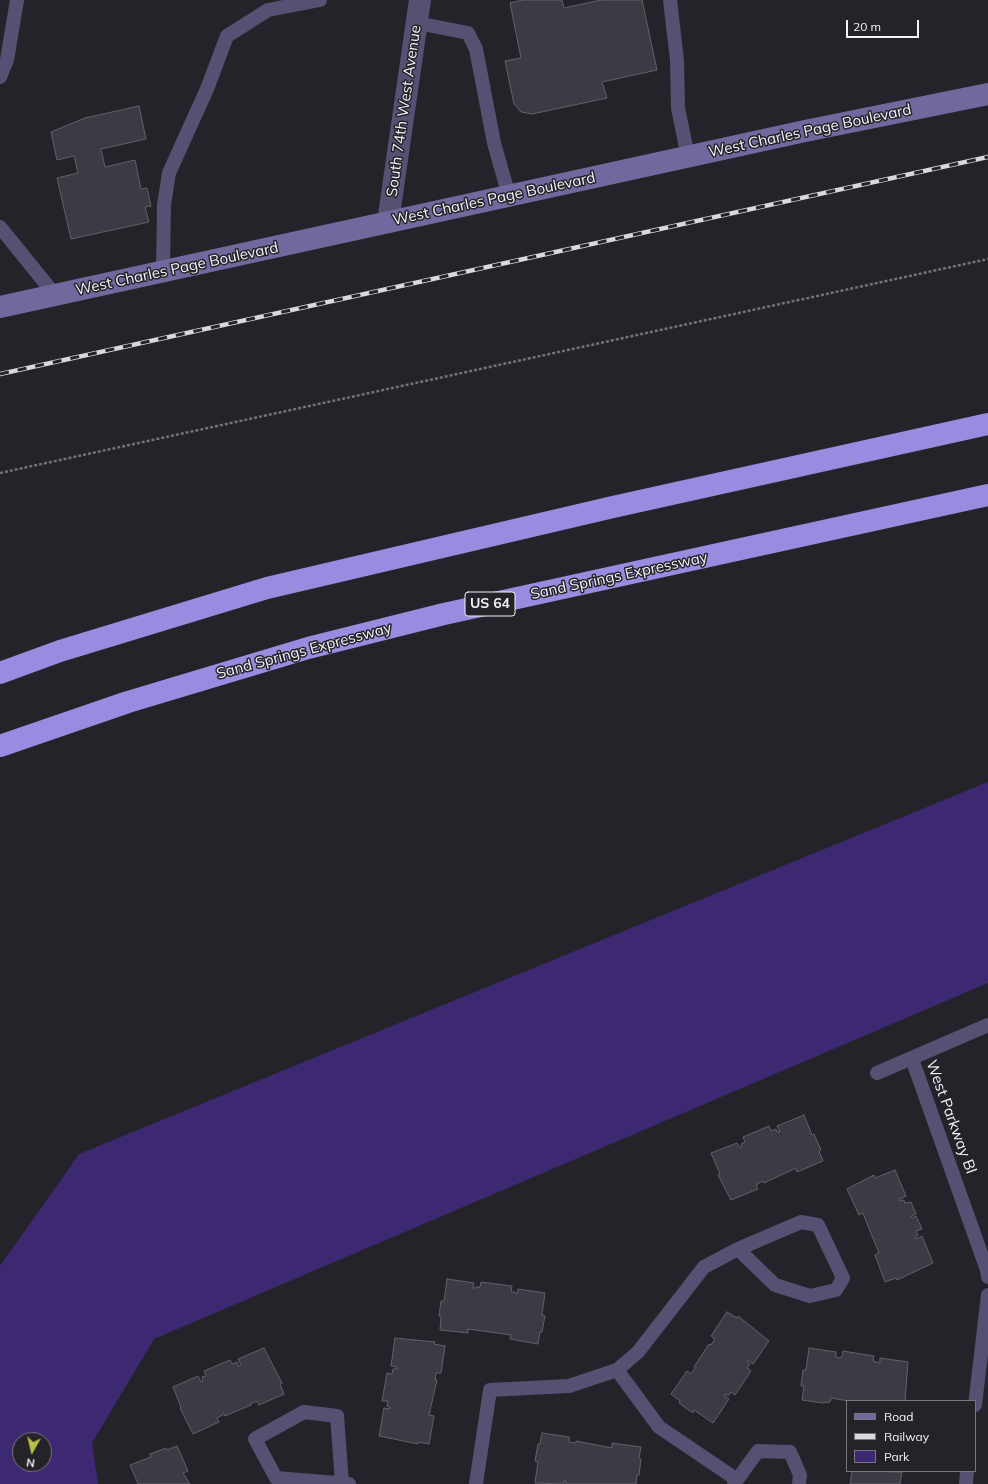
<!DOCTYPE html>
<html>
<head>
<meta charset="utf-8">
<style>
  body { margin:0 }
  #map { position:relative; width:988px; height:1484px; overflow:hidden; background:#24232a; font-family:Mulish,sans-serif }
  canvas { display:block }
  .legend { position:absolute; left:846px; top:1400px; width:130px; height:72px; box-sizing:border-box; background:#24232a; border:1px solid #77767c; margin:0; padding:5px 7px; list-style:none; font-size:12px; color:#f4f3f8 }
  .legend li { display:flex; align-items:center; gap:8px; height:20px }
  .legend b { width:20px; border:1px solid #77767c }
  .north { position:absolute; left:12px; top:1432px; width:40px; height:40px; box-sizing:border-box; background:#24232a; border:1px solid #77767c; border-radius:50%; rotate:188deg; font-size:11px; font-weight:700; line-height:16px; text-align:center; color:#f4f3f8 }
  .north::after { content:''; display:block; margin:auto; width:14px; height:18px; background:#bbc045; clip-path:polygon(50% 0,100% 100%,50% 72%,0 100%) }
  .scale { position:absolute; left:846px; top:20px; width:73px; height:18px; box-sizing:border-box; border:2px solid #f4f3f8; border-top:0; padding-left:5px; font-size:12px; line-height:14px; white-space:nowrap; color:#f4f3f8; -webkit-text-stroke:3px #24232a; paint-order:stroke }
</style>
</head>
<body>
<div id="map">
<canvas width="988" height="1484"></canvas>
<ul class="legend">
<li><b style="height:5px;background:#72689e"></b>Road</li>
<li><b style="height:5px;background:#d9d8dd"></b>Railway</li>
<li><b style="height:11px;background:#3d2972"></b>Park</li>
</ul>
<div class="north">N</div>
<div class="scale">20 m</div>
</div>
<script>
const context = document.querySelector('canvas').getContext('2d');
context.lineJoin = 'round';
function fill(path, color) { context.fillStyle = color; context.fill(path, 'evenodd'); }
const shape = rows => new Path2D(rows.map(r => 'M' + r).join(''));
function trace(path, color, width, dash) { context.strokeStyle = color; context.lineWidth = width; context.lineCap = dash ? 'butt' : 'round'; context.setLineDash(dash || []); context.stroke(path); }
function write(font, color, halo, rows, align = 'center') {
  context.font = font + ' Mulish,sans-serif'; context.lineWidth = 3; context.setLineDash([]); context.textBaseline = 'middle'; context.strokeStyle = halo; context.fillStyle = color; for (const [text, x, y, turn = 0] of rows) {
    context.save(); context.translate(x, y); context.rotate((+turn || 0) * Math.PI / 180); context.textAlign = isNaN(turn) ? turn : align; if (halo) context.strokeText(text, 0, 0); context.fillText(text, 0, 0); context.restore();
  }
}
fill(shape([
  [988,782,988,983,154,1339,92,1443,98,1484,0,1484,0,1266,79,1154],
  [20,1440,44,1440,44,1464,20,1464]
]), '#3d2972');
const building = shape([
  [523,0,562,0,564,8,601,0,642,0,657,70,602,82,607,98,532,114,521,112,514,104,505,61,521,58,510,3,523,0],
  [139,106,146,139,101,149,105,167,135,160,141,189,147,188,151,206,145,207,149,222,71,239,57,178,78,173,74,156,57,160,51,132,85,118,139,106],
  [804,1115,812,1135,814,1134,821,1150,819,1151,823,1161,797,1172,796,1168,764,1183,763,1181,756,1185,758,1189,731,1200,718,1175,720,1174,711,1153,737,1143,740,1148,742,1147,741,1144,745,1142,743,1137,769,1126,771,1131,776,1129,777,1132,780,1132,777,1126,804,1115],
  [895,1170,906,1196,900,1199,900,1201,904,1200,905,1203,911,1202,916,1214,911,1216,912,1218,916,1216,922,1229,916,1231,918,1235,915,1237,916,1239,922,1236,933,1263,897,1280,896,1278,885,1282,875,1255,879,1253,866,1221,863,1213,859,1215,847,1189,874,1175,875,1178,895,1170],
  [447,1279,474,1283,473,1288,476,1288,476,1287,480,1287,481,1282,512,1286,511,1292,515,1292,515,1294,517,1294,518,1289,545,1293,542,1315,545,1316,542,1332,540,1332,538,1344,510,1339,511,1335,468,1329,468,1333,440,1330,441,1317,439,1316,441,1301,444,1301,447,1279],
  [727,1312,737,1318,738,1316,769,1341,753,1364,748,1360,747,1362,750,1364,747,1368,751,1371,735,1395,731,1392,728,1396,725,1394,724,1396,729,1399,713,1423,694,1410,693,1413,679,1403,680,1401,671,1394,687,1371,691,1374,695,1368,694,1367,709,1344,711,1345,715,1339,711,1336,727,1312],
  [395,1338,435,1342,434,1344,445,1346,441,1373,436,1373,435,1380,437,1380,429,1415,434,1416,429,1444,418,1442,418,1444,379,1436,384,1408,390,1409,390,1407,387,1406,388,1401,382,1401,387,1373,392,1374,393,1369,397,1369,397,1367,391,1366,395,1338],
  [264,1348,282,1383,280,1384,284,1394,259,1405,257,1401,250,1404,251,1405,225,1416,224,1414,217,1418,219,1422,193,1434,180,1408,181,1407,173,1387,198,1376,201,1382,203,1381,202,1377,206,1376,204,1371,230,1360,232,1364,237,1362,238,1366,241,1365,238,1359,264,1348],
  [809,1348,836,1352,836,1357,838,1358,842,1357,843,1351,874,1356,873,1361,880,1363,880,1358,908,1362,905,1401,849,1401,831,1398,830,1402,823,1403,802,1400,804,1386,801,1386,803,1370,806,1370,809,1348],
  [542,1433,569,1437,569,1442,576,1443,576,1441,612,1448,612,1443,641,1447,639,1458,641,1459,639,1475,637,1475,636,1484,566,1484,566,1481,564,1481,564,1484,535,1483,538,1462,535,1461,538,1444,540,1444,542,1433],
  [177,1446,188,1471,183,1473,190,1484,138,1484,130,1465,151,1457,150,1454,166,1448,167,1450,177,1446],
  [852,1471,902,1472,900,1484,850,1484,852,1471]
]);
fill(building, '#3c3b43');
trace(building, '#626169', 1);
trace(shape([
  [0,473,988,259]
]), '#737278', 2.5, [3, 2]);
trace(shape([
  [670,0,677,60,678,108,688,157],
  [417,23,468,33,476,49,494,143,509,196],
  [0,77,7,60,17,0],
  [0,227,55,295],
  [163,272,164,205,169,173,207,89,227,36,268,10,320,0],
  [912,1059,987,1270,988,1277],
  [877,1073,988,1025],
  [617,1370,659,1427,736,1479],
  [975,1405,988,1295],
  [342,1483,337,1416,304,1412,255,1439,276,1478,349,1484],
  [476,1484,490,1390,569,1386,617,1370,638,1352,704,1267,738,1249,801,1222,818,1225,843,1278,836,1290,810,1296,775,1285,738,1249],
  [734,1484,758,1451,790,1452,800,1475,799,1484],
  [966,1484,967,1471]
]), '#565072', 14);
trace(shape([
  [388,222,420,0]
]), '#565072', 22);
trace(shape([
  [0,307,805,131,988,94]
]), '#72689e', 22);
trace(shape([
  [0,673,60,651,267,588,613,507,988,424],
  [0,746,128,702,308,648,444,614,988,495]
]), '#9b8be0', 22);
const rail = shape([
  [0,374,988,157]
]);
trace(rail, '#d9d8dd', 4.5);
trace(rail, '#24232a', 3, [9]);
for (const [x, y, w] of [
  [490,604,50]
]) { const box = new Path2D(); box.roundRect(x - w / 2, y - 12, w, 24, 3); context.fillStyle = '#24232a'; context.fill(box); trace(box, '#f4f3f8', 1); }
write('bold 14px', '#f4f3f8', null, [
  ["US 64",490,604]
]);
write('15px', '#f4f3f8', '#24232a', [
  ["South 74th West Avenue",404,111,-82],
  ["West Charles Page Boulevard",810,131,-12],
  ["West Charles Page Boulevard",494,199,-12],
  ["West Charles Page Boulevard",177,269,-12],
  ["Sand Springs Expressway",619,576,-12],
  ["Sand Springs Expressway",304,651,-15],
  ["West Parkway Bl",951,1117,70]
]);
</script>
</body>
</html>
